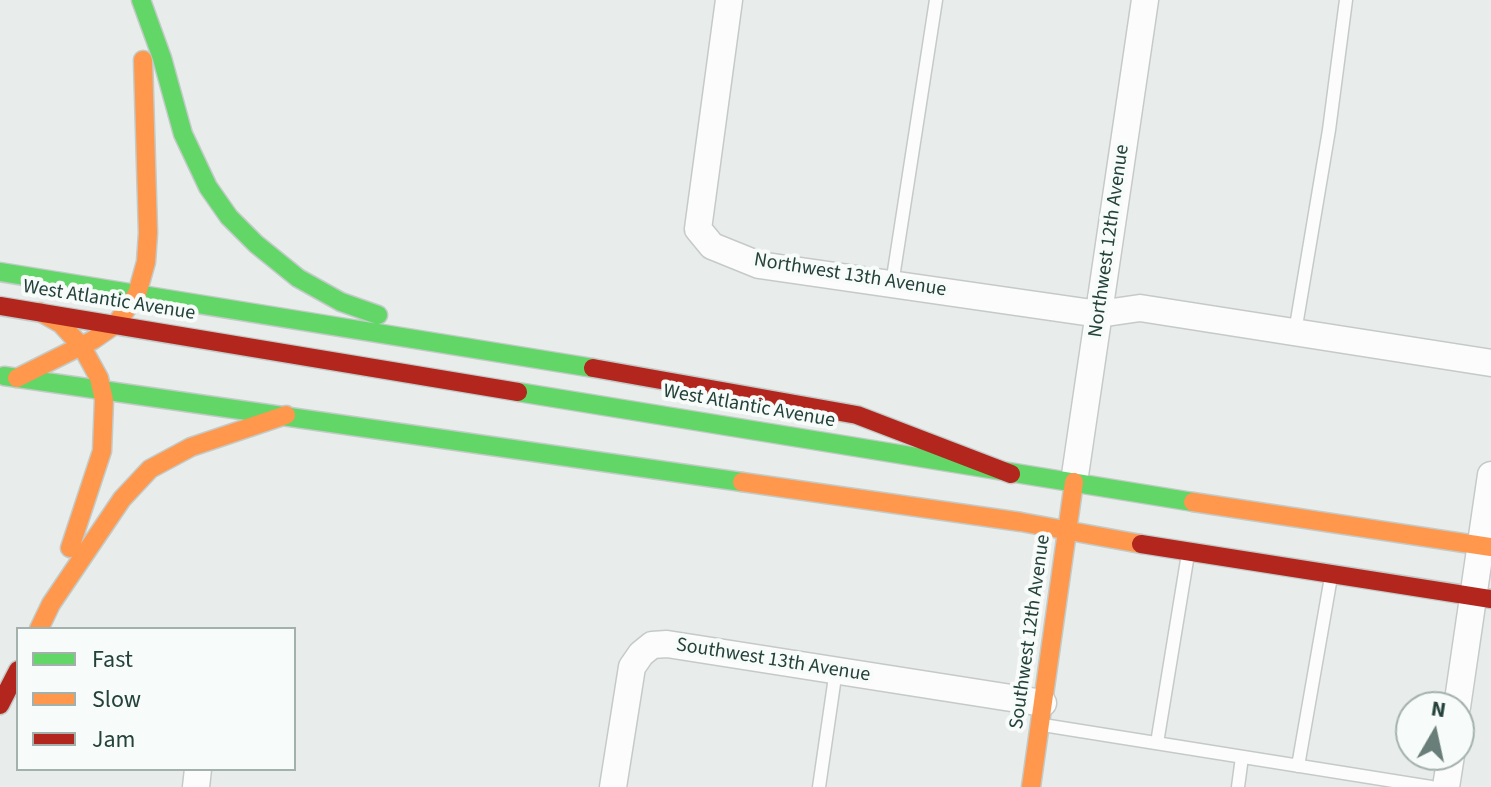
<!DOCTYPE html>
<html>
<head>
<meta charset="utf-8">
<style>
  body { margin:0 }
  #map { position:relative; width:1491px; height:787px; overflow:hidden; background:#e8edeb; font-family:"Source Sans 3",sans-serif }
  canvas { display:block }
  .legend { position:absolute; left:16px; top:627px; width:280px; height:144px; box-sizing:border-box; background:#f7fbf9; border:2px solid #a3b1ad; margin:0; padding:10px 14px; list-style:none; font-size:24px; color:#24423a }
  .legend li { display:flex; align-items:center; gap:16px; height:40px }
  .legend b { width:40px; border:2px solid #a3b1ad }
  .north { position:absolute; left:1395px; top:691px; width:80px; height:80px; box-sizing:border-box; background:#f7fbf9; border:2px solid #a3b1ad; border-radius:50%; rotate:9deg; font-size:22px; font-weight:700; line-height:32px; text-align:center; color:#24423a }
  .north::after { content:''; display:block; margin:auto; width:28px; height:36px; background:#697e78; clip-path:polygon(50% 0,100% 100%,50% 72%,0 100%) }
</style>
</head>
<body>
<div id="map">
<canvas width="1491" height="787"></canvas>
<ul class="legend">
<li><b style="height:10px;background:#63d668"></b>Fast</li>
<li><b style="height:10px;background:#ff974d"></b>Slow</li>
<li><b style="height:10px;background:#b3261e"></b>Jam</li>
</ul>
<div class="north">N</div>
</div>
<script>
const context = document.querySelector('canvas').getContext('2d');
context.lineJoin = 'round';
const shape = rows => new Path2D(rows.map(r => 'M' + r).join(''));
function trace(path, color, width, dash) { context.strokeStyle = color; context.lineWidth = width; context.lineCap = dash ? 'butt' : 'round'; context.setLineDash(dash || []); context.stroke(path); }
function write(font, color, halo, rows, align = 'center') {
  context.font = font + ' "Source Sans 3",sans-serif'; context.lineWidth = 8; context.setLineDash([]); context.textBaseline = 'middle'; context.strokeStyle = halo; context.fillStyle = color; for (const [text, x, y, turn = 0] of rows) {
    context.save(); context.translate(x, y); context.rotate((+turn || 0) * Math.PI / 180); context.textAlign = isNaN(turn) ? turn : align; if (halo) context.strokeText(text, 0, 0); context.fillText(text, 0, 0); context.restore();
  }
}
const lane = shape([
  [892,284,936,0],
  [1295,332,1329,130,1346,0],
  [1043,725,1431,787],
  [1157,743,1188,554],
  [1298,766,1331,577],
  [819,787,836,670],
  [1238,787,1242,757]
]);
const street = shape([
  [729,0,698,229,712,246,759,265,1099,314,1140,308,1491,363],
  [1074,482,1145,0],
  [1457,707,1491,475],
  [196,787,198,769],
  [613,787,632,667,641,654,652,645,667,644,1043,703],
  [1446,787,1451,755]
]);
const fast = shape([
  [141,0,162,58,183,134,208,187,229,217,256,244,298,278,341,302,378,315],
  [0,272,593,368],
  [4,376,742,482],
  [518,392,1193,502]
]);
const slow = shape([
  [40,312,61,324,82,347,99,378,104,400,102,451,70,548],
  [17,378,93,340,116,324,137,294,146,262,148,233,143,60],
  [742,482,1021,522,1141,544],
  [1193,502,1491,547],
  [39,629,51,604,122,499,150,469,191,447,286,415],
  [1031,787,1074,482]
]);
const jam = shape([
  [0,306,518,392],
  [593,368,857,415,1011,474],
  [1141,544,1491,599],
  [0,705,18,670]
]);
trace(lane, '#c5cac8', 15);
trace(street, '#c5cac8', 29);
trace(fast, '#c3cbc8', 21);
trace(slow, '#c3cbc8', 21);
trace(jam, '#c3cbc8', 21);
trace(lane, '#fcfcfc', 12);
trace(street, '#fcfcfc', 26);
trace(fast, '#63d668', 18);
trace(slow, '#ff974d', 18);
trace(jam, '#b3261e', 18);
write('20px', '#24423a', '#f7fbf9', [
  ["Northwest 12th Avenue",1110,241,-82],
  ["Northwest 13th Avenue",850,276,9],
  ["West Atlantic Avenue",109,301,9],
  ["West Atlantic Avenue",749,407,10],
  ["Southwest 12th Avenue",1031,632,-82],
  ["Southwest 13th Avenue",773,661,9]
]);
</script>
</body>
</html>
